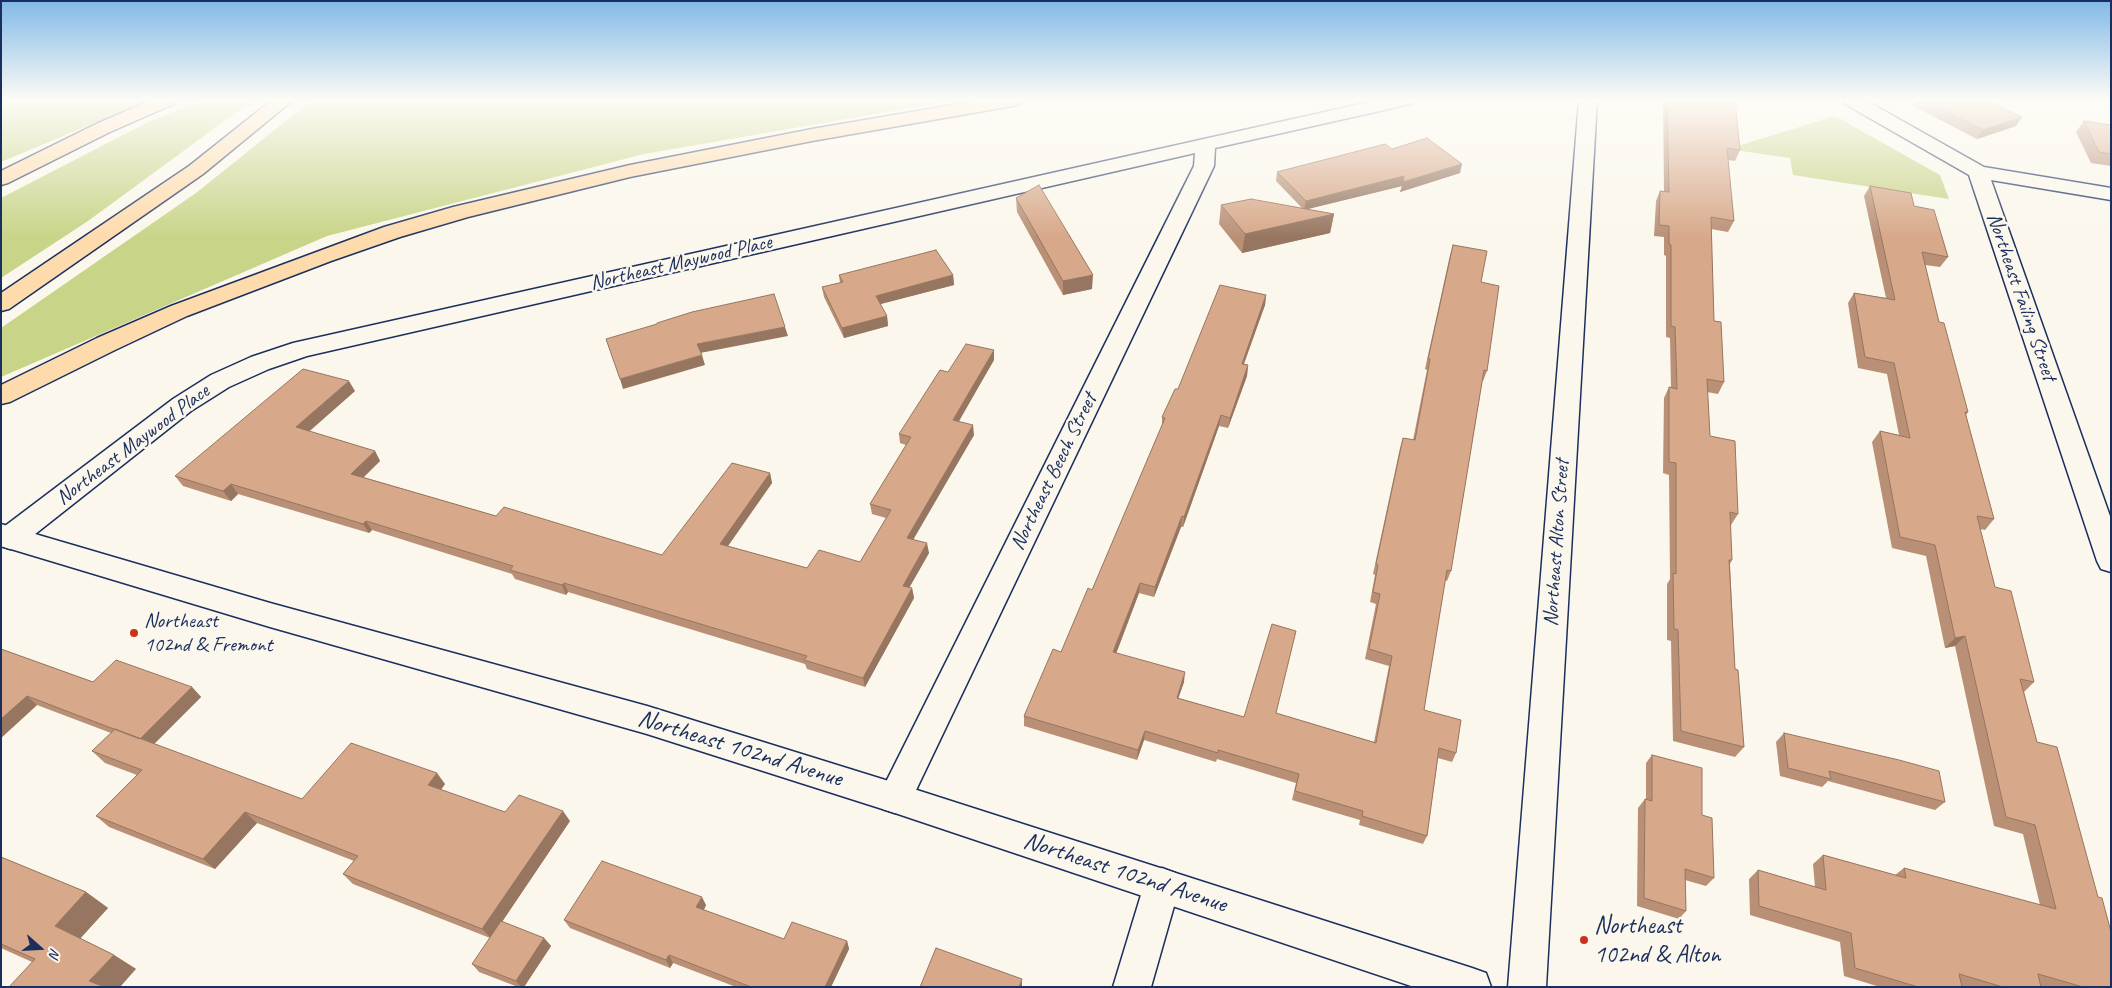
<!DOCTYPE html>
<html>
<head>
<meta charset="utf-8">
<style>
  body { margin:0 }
  #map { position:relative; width:2112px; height:988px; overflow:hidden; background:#fbf7ec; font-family:Caveat,sans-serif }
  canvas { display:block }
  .frame { position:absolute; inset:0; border:2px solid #1b2f5e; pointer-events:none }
  .north { position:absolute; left:15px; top:923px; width:50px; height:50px; -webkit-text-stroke:4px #fbf7ec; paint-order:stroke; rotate:109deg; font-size:14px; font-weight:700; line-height:20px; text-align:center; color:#1b2f5e }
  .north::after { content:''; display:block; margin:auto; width:18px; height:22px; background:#1b2f5e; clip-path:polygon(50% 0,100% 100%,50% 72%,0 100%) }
</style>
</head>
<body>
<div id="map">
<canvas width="2112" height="988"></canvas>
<div class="frame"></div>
<div class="north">N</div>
</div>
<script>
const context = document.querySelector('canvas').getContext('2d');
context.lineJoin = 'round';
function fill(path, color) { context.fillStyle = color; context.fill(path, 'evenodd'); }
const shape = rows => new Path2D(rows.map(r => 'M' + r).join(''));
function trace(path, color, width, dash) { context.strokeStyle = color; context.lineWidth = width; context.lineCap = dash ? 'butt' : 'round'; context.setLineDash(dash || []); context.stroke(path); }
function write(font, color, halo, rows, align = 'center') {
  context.font = font + ' Caveat,sans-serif'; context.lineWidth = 5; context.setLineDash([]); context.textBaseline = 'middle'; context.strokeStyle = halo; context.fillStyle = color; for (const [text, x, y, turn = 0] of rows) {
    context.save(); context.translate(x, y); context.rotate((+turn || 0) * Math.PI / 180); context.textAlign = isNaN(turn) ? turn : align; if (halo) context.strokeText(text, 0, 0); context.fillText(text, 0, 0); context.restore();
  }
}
fill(shape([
  [1,100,149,100,1,162],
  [204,100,253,100,88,221,1,278,1,198,150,121],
  [312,100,956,100,644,154,327,236,1,377,1,328,196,193],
  [1835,116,1940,175,1949,199,1793,175,1790,158,1728,149]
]), '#c8d488');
const street = shape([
  [1378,100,1411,100,1409,104,1402,106,1215,148,1214,166,907,809,895,813,883,809,878,798,1194,166,1195,153,307,356,269,369,229,387,191,411,20,546,10,549,1,546,1,529,173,399,211,375,251,357,293,343,1378,100],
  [1579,100,1597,100,1546,987,1508,987,1579,100],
  [1843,100,1865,100,1984,167,2111,188,2111,200,1991,180,2111,519,2111,572,2101,569,2097,561,1969,175,1845,104,1843,100],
  [1162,868,1175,873,1180,885,1151,987,1113,987,1144,885,1149,873,1162,868]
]);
const secondary = shape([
  [1,524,270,603,647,706,895,783,1472,968,1486,973,1491,987,1414,987,895,813,647,734,270,627,1,546,1,524]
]);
const highway = shape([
  [152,100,176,100,174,104,110,132,8,183,1,185,1,171,96,124,152,100],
  [272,100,293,100,203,174,9,309,1,311,1,293,189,166,272,100],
  [981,100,1022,100,1020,104,1013,106,812,141,630,177,468,217,400,237,331,261,187,316,115,350,10,402,1,404,1,385,97,338,171,306,384,227,453,207,630,165,812,129,981,100]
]);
trace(street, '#1b2f5e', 3);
trace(secondary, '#1b2f5e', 3);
trace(highway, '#1b2f5e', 3);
fill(street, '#fbf7ec');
fill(secondary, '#fbf7ec');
fill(highway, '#fedbac');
fill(shape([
  [1663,100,1735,100,1740,150,1735,161,1728,160,1734,221,1728,232,1711,229,1714,321,1724,382,1718,394,1707,392,1710,436,1738,514,1731,525,1730,525,1732,560,1730,564,1735,669,1744,747,1735,757,1673,741,1671,641,1667,640,1667,584,1670,579,1669,475,1663,473,1664,398,1669,387,1671,387,1670,338,1666,337,1666,256,1664,255,1664,237,1654,236,1656,201,1660,191,1664,191],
  [1917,100,1987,100,2016,126,1977,139,1913,106],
  [2084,121,2111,125,2111,166,2091,163,2076,132],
  [1392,149,1460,173,1400,192,1402,186,1307,209,1334,214,1330,233,1242,253,1219,224,1221,205,1302,208,1276,181,1277,172],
  [1870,186,1914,206,1948,257,1940,267,1925,265,1939,322,1968,412,1966,415,1994,519,1985,530,1980,529,1995,587,2034,682,2024,692,2037,742,2111,987,1964,987,1961,986,1962,987,1880,987,1844,976,1840,942,1750,915,1749,879,1758,870,1815,887,1813,864,1823,855,1895,875,1904,868,2040,905,2023,834,1994,826,1955,646,1945,648,1926,556,1892,548,1872,442,1880,431,1899,435,1887,374,1858,368,1848,303,1854,293,1886,298,1864,196],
  [1016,198,1092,289,1063,295,1017,212],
  [1453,245,1481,282,1487,371,1483,381,1482,381,1451,571,1447,581,1445,580,1424,710,1456,753,1452,762,1438,758,1427,836,1423,844,1359,825,1360,820,1292,800,1296,783,1217,759,1216,762,1144,740,1137,760,1024,726,1024,716,1061,652,1092,590,1162,427,1162,417,1178,389,1266,295,1265,305,1244,364,1248,365,1247,376,1228,428,1219,426,1183,527,1181,527,1154,597,1139,593,1116,653,1184,682,1178,698,1244,717,1276,713,1374,742,1389,666,1365,659,1376,604,1370,602,1375,575,1373,574,1400,448,1403,438,1413,440,1427,370,1425,369,1450,255],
  [839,275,953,275,954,285,880,304,887,316,888,326,844,338,824,297,822,287,840,283],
  [994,360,958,421,974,435,913,539,929,553,909,588,912,588,914,598,865,687,807,669,805,664,568,592,566,595,515,579,512,574,372,530,369,533,238,494,231,501,183,486,175,476,355,391,309,431,375,451,380,461,363,477,496,516,662,555,770,473,772,483,728,546,807,568,860,562,886,518,872,514,870,504,906,445,900,443,899,434,948,372],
  [1,649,93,682,192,687,201,697,154,744,302,799,445,784,441,790,505,812,570,821,502,922,544,938,551,946,524,987,518,987,479,972,472,964,490,938,353,884,343,874,354,861,257,823,215,869,109,827,96,816,137,775,105,763,92,751,111,733,37,705,1,738],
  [1784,733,1945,802,1935,810,1828,781,1822,787,1780,776,1776,742],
  [1652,755,1702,815,1714,878,1706,886,1685,880,1686,911,1679,919,1637,906,1638,808,1645,799,1646,799,1646,763],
  [1,857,86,892,108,908,80,938,114,955,136,969,32,962,1,948],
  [706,905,704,910,784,939,847,941,849,949,831,987,736,987,673,963,670,968,570,928,564,920]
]), '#b99076');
fill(shape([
  [2022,117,2016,126,1977,139,1983,130],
  [1462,164,1460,173,1400,192,1402,186,1304,210,1306,201,1404,176],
  [1334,214,1330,233,1242,253,1245,234],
  [953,275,954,285,877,305,876,296],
  [1093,275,1092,289,1063,295,1063,281],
  [1266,295,1265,305,1240,374,1242,364],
  [887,316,888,326,844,338,842,328],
  [785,327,788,336,700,353,697,344],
  [994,350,994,360,954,430,953,420],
  [702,355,705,365,623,389,620,379],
  [1248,365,1247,376,1228,428,1230,418],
  [349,381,355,391,303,437,296,427],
  [1221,415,1219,426,1183,527,1184,517],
  [973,425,974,435,909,547,907,538],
  [375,451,380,461,357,484,351,474],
  [770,473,772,483,723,553,720,544],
  [231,484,238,494,231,501,223,491],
  [1182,516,1181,527,1154,597,1155,587],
  [366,521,372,530,369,533,363,524],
  [927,543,929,553,905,595,903,586],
  [564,583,568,592,566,595,562,585],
  [1140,583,1139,593,1113,662,1113,652],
  [912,588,914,598,865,687,863,678],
  [1965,636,1955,646,1945,648,1955,638],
  [1185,672,1184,682,1175,708,1177,698],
  [192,687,201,697,150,748,140,739],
  [27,696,37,705,1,738,1,719],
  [1145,731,1144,740,1137,760,1138,750],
  [437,773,445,784,436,796,428,785],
  [563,811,570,821,491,938,482,929],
  [245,812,257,823,215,869,203,859],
  [86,892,108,908,78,941,55,926],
  [702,897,706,905,701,915,696,907],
  [544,938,551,946,524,987,521,987,516,981],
  [847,941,849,949,831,987,825,987],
  [114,955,136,969,120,987,98,987,89,981],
  [669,955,673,963,670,968,666,960],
  [1022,979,1022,987,1019,987]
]), '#967660');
const building = shape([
  [1667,100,1735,100,1740,150,1727,148,1734,221,1711,217,1714,321,1721,322,1724,382,1707,379,1710,436,1735,441,1738,514,1730,512,1732,560,1729,560,1735,669,1738,670,1744,747,1681,731,1678,630,1674,629,1673,573,1676,574,1676,463,1669,462,1669,387,1677,389,1675,327,1671,326,1671,245,1669,244,1669,226,1659,225,1660,191,1669,192,1667,100],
  [1924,100,1987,100,2022,117,1983,130,1924,100],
  [2084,121,2111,125,2111,154,2099,152,2084,121],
  [1427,138,1462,164,1403,182,1404,176,1306,201,1277,172,1385,144,1392,149,1427,138],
  [1039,185,1093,275,1063,281,1016,198,1039,185],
  [1870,186,1911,193,1914,206,1934,210,1948,257,1922,252,1939,322,1944,323,1958,375,1968,412,1965,412,1994,519,1977,516,1995,587,2011,591,2034,682,2020,679,2037,742,2057,747,2098,897,2102,898,2111,932,2111,987,2083,987,2038,974,2041,987,2003,987,1959,974,1962,987,1918,987,1855,968,1851,933,1759,906,1758,870,1826,890,1823,855,1906,878,1904,868,2056,909,2035,825,2006,817,1965,636,1955,638,1935,545,1900,537,1880,431,1910,438,1894,363,1865,357,1854,293,1895,300,1870,186],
  [1251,199,1334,214,1245,234,1221,205,1251,199],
  [1453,245,1487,251,1481,282,1499,286,1487,371,1484,370,1451,571,1447,570,1424,710,1461,720,1456,753,1439,748,1427,836,1362,816,1363,811,1295,791,1299,774,1218,750,1218,753,1145,731,1138,750,1024,716,1053,649,1061,652,1088,588,1092,590,1165,418,1162,417,1175,389,1178,389,1220,285,1266,295,1242,364,1248,365,1230,418,1221,415,1184,517,1182,516,1155,587,1140,583,1113,652,1185,672,1177,698,1244,717,1272,624,1296,631,1276,713,1376,743,1392,656,1369,649,1380,594,1373,592,1378,565,1376,564,1403,438,1415,440,1430,359,1428,359,1453,245],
  [936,250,953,275,876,296,887,316,842,328,822,287,843,282,839,275,936,250],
  [774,294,785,327,697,344,702,355,620,379,606,339,657,324,657,323,692,312,774,294],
  [966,344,994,350,953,420,973,425,907,538,927,543,903,586,912,588,863,678,804,660,807,656,564,583,562,585,510,570,513,566,366,521,363,524,231,484,223,491,175,476,303,369,349,381,296,427,375,451,351,474,496,516,504,507,662,555,732,463,770,473,720,544,807,568,819,550,860,562,891,510,870,504,911,437,899,434,940,370,948,372,966,344],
  [1,649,93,682,116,660,192,687,140,739,27,696,1,719,1,649],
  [115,729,302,799,351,743,437,773,428,785,505,812,519,795,563,811,482,929,343,874,358,856,245,812,203,859,96,816,142,770,92,751,115,729],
  [1784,733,1899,760,1939,771,1945,802,1829,771,1831,779,1788,768,1784,733],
  [1652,755,1702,768,1702,815,1712,818,1714,878,1685,869,1686,911,1644,898,1645,799,1652,801,1652,755],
  [1,857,86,892,55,926,114,955,89,981,105,987,9,987,35,959,1,944,1,857],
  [602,861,702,897,696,907,784,939,792,922,847,941,825,987,751,987,669,955,666,960,564,920,602,861],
  [501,921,544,938,516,981,472,964,501,921],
  [936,948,1022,979,1019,987,920,987,936,948]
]);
fill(building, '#d7a889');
trace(building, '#967660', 1);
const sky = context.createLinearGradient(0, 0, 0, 238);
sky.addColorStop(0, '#81b9e7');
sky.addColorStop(0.42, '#fdfbf6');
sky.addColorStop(1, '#fdfbf600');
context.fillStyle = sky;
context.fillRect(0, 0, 2112, 238);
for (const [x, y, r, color] of [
  [134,633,5,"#c8321e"],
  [1584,940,5,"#c8321e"]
]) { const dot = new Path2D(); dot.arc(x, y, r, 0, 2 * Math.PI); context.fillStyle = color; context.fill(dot); trace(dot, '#fbf7ec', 2); }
write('21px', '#1b2f5e', '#fbf7ec', [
  ["Northeast Maywood Place",681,263,-13],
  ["Northeast Failing Street",2021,297,71],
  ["Northeast Maywood Place",133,445,-37],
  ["Northeast Beech Street",1054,472,-64],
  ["Northeast Alton Street",1557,543,-86]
]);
write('21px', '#1b2f5e', '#fbf7ec', [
  ["Northeast",144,621],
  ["102nd & Fremont",144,645]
], 'left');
write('25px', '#1b2f5e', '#fbf7ec', [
  ["Northeast 102nd Avenue",740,749,17],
  ["Northeast 102nd Avenue",1125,873,18]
]);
write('25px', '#1b2f5e', '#fbf7ec', [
  ["Northeast",1594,926],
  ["102nd & Alton",1594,955]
], 'left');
</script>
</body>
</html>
